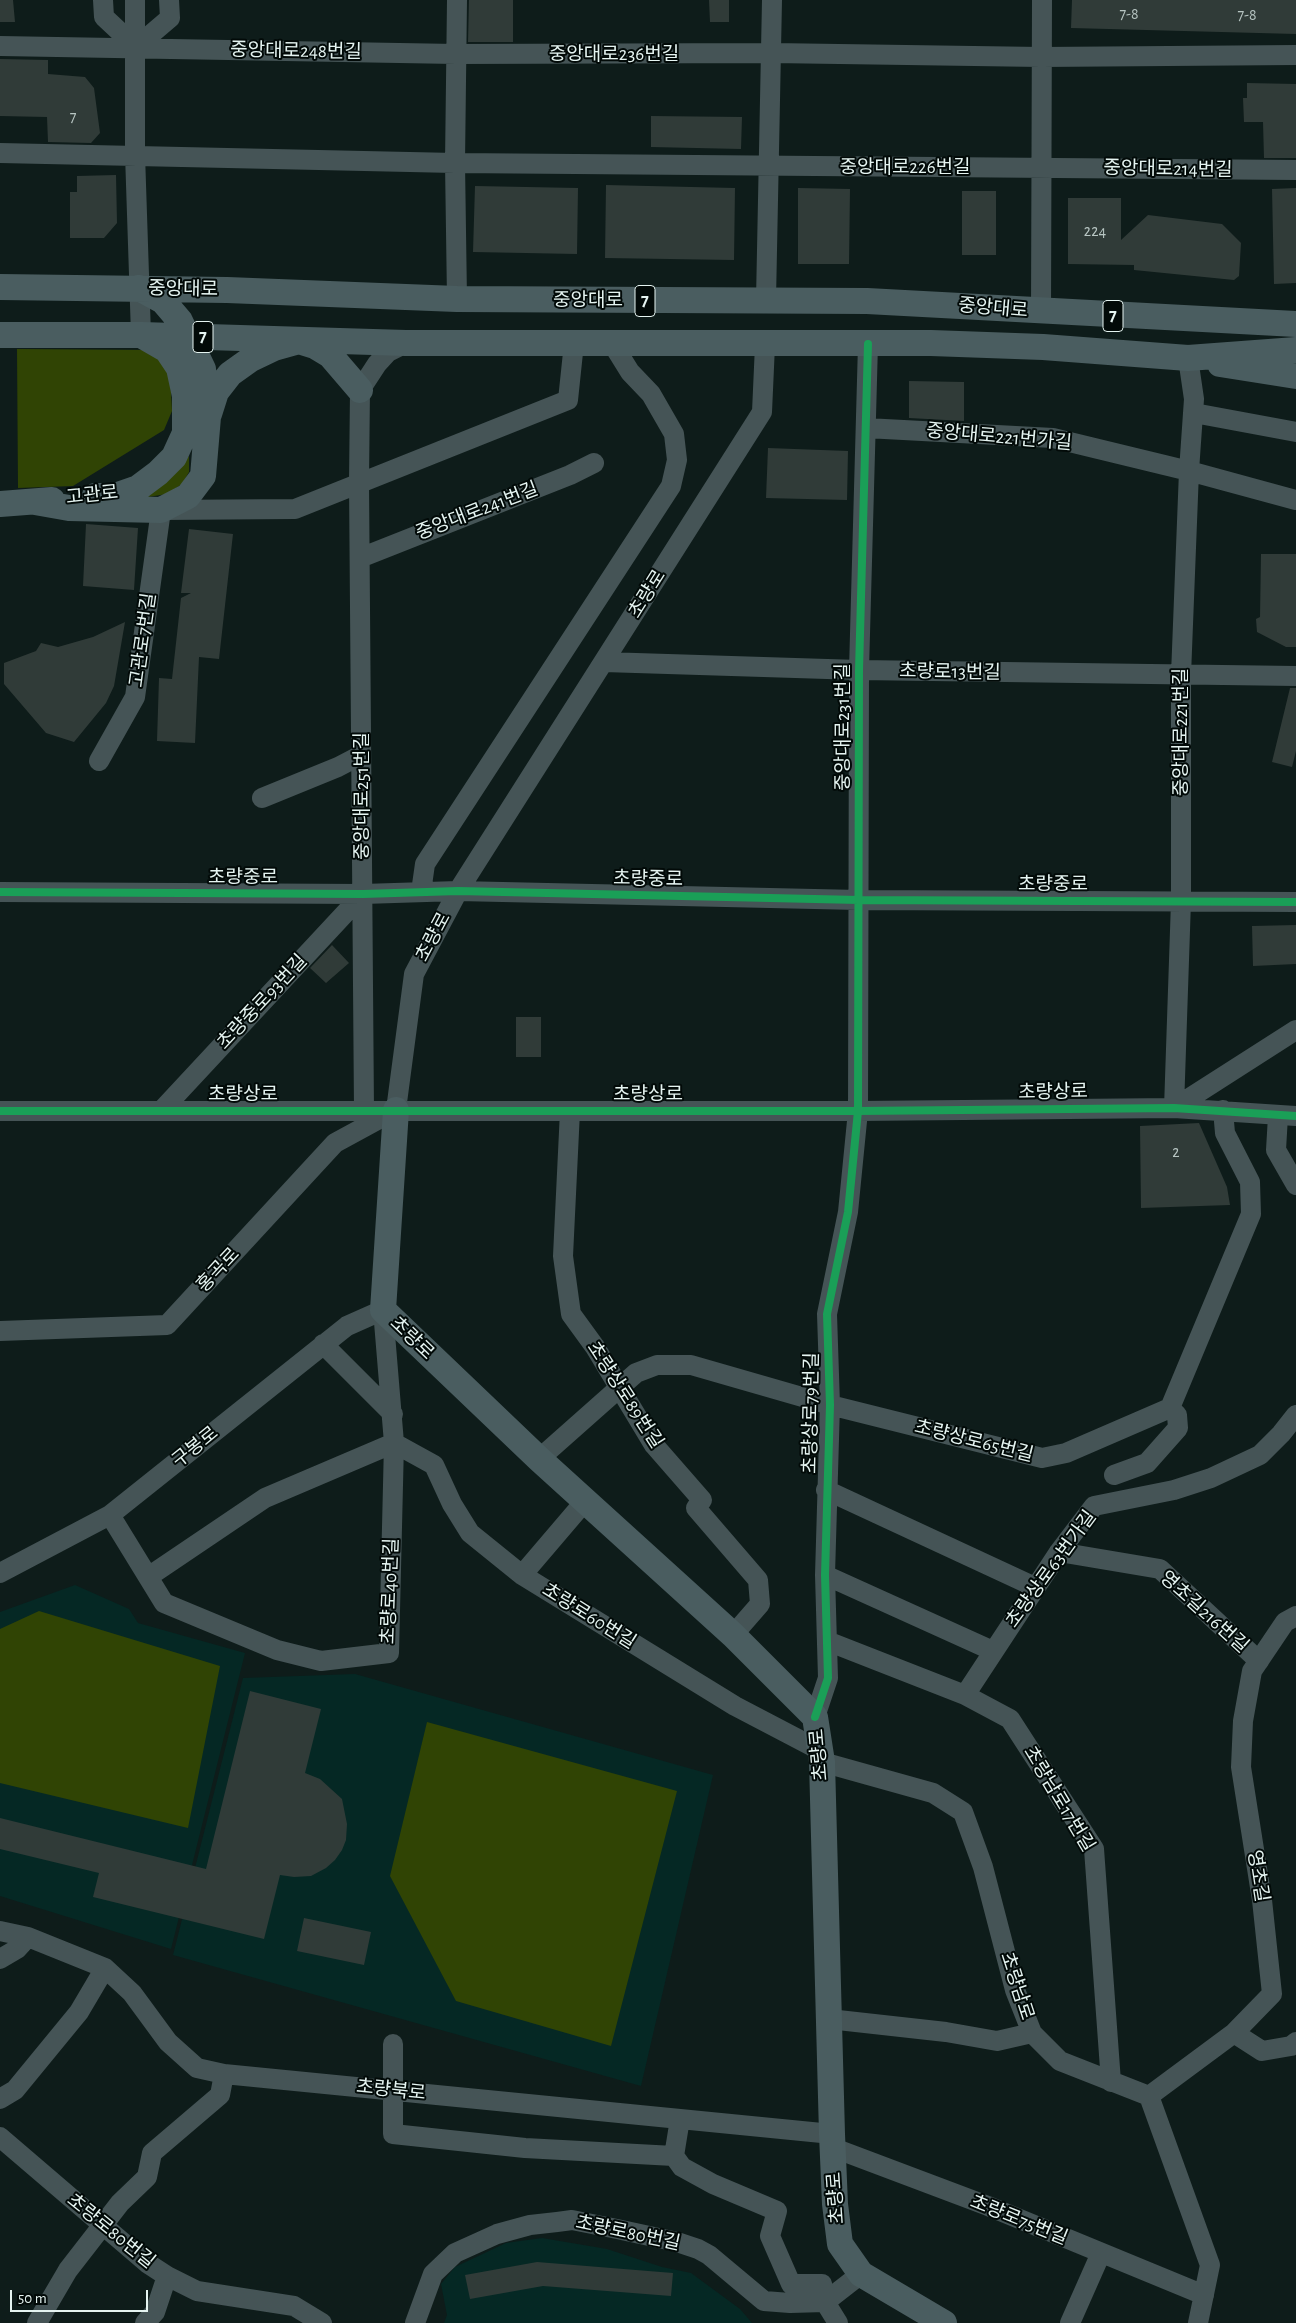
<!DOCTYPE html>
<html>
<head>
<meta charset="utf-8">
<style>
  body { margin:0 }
  #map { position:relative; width:1296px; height:2323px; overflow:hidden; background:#0e1c1a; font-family:"Alegreya Sans",sans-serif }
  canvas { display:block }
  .scale { position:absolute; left:10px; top:2290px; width:138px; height:22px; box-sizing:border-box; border:2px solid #e5f4f1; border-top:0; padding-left:6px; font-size:15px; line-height:18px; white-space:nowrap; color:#e5f4f1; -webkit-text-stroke:4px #020a08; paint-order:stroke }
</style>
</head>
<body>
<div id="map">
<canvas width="1296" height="2323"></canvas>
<div class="scale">50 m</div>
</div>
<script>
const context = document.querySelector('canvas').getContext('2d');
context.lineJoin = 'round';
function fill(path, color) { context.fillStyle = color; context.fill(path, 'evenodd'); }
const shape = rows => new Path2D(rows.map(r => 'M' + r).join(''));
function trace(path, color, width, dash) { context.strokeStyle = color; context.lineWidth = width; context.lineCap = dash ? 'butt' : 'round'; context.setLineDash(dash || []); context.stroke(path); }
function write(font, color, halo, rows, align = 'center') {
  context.font = font + ' "Alegreya Sans","Noto Sans KR",sans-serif'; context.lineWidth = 4; context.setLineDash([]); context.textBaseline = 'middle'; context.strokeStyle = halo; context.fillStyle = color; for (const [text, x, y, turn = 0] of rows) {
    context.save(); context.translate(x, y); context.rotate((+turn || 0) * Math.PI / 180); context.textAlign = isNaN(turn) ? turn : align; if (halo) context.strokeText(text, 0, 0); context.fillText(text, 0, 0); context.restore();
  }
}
fill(shape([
  [75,1585,129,1609,138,1623,245,1653,171,1949,0,1896,0,1612],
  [355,1674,713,1775,641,2086,173,1955,243,1678],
  [542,2238,607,2249,662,2267,691,2273,740,2309,752,2323,444,2323,447,2315,441,2284,455,2267,506,2243]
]), '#052824');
fill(shape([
  [17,349,154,350,170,374,172,411,164,430,73,486,18,488],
  [186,454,189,457,189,472,182,484,167,494,148,497,143,496],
  [39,1611,220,1666,188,1828,0,1783,0,1629],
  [427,1722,677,1791,611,2046,456,2001,390,1876]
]), '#304404');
fill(shape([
  [0,0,13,0,15,22,0,22],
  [469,0,513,0,513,42,468,42],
  [709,0,729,0,729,22,710,22],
  [1072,0,1296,0,1296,34,1071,28],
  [0,59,48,60,48,74,85,77,94,88,100,133,91,143,48,142,47,117,0,116],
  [1247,83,1296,84,1296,158,1264,158,1263,122,1244,122,1243,98,1247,98],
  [651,116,742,117,741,149,651,147],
  [116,175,117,223,104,238,70,238,70,192,77,192,77,176],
  [606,185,735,188,734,260,605,258],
  [475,186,578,188,577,254,473,252],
  [798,188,850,189,849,264,798,264],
  [1296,188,1296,283,1274,284,1272,189],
  [962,191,996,191,996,255,962,255],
  [1068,198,1121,198,1121,240,1148,215,1222,224,1241,243,1239,276,1234,280,1134,270,1134,265,1068,264],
  [909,381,964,382,964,421,909,418],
  [768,448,848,451,847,500,766,498],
  [86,524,138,528,134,590,83,586],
  [189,529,233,534,219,659,199,657,195,743,157,741,159,678,172,679,181,598,191,593,181,593],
  [1261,554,1296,554,1296,647,1286,647,1257,632,1256,619,1260,617],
  [125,622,114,686,106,703,74,742,46,733,4,684,4,663,36,651,41,643,58,647,93,637],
  [1290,688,1296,688,1296,751,1292,767,1272,762],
  [1296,925,1296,964,1253,966,1252,926],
  [332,945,349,963,326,983,310,968],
  [516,1017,541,1017,541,1057,516,1057],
  [1199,1123,1227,1187,1230,1205,1141,1208,1140,1126],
  [250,1691,321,1709,305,1773,320,1779,342,1799,347,1824,346,1840,342,1850,335,1860,326,1868,311,1876,294,1877,280,1875,264,1939,93,1897,99,1873,0,1849,0,1818,206,1869],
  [304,1918,371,1932,364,1965,297,1951],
  [537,2262,673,2273,671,2296,543,2286,470,2299,465,2275]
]), '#303b38');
trace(shape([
  [103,0,104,17,136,47],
  [135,0,135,154,141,335],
  [0,46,456,54,772,53,1041,57,1296,55],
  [136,47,170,18,169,0],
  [0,153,455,163,1296,170],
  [457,299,455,163,457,0],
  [766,300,772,0],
  [1041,312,1042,0],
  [1194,413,1296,432],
  [866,428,1053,438,1189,471,1296,500],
  [360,558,570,475,594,463],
  [604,662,859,670,1296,676],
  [99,761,135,697,161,510,295,509,568,400,574,343],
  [262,798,338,767,361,755],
  [0,892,363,894,458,891,859,900,1296,902],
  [421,892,425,864,671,486,677,460,674,434,651,394,630,372,612,343],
  [1174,1108,1181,901,1181,675,1189,471,1194,399,1188,358],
  [1174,1108,1296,1030],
  [364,1110,359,482,360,390,377,364,388,352,406,343],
  [396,1110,414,974,458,891,762,412,765,345],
  [0,1111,858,1111,1174,1108,1296,1116],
  [161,1111,363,894],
  [570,1111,563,1256,571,1314,595,1347,654,1445,702,1500,696,1508,758,1580,760,1604,733,1635],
  [1278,1116,1276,1150,1296,1185],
  [0,1331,167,1325,335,1143,392,1112],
  [323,1344,393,1414],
  [539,1459,636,1373,657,1365,691,1365,830,1405,1042,1458,1066,1453,1170,1408,1251,1214,1250,1182,1225,1133,1223,1110],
  [1114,1475,1147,1463,1178,1428,1177,1415,1170,1408],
  [826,1490,1035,1587],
  [1059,1552,1160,1569,1259,1661],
  [0,1573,110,1515,347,1326,383,1310,394,1443,389,1653,321,1661,277,1650,164,1603,110,1515],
  [522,1575,586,1500],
  [825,1575,993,1651],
  [148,1577,265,1498,394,1443,434,1465,452,1504,470,1533,522,1575,735,1706,821,1751],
  [827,1641,965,1695,1010,1719,1094,1849,1111,2082],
  [965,1695,1059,1552,1094,1506,1174,1490,1211,1478,1260,1455,1281,1434,1296,1415],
  [815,1717,828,1678,825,1575,830,1405,827,1314,848,1212,858,1111,859,670,868,344],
  [822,1762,933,1793,963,1812,983,1867,1015,1990,1032,2033,1060,2061,1149,2096,1210,2265,1198,2323],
  [0,1931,28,1937,105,1968,132,1993,168,2042,197,2068,224,2074,832,2134],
  [0,1959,17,1949,28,1937],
  [829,2019,946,2032,997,2041,1032,2033],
  [1234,2033,1262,2051,1291,2046,1296,2042],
  [393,2044,393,2134,525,2148,674,2156,680,2119],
  [1149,2096,1234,2033,1272,1994,1262,1900,1241,1767,1243,1721,1252,1671,1285,1622,1296,1616],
  [0,2099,15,2090,79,2012,105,1968],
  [0,2137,147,2263,167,2276,197,2291,294,2306,322,2323],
  [834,2148,988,2206,1204,2295],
  [674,2156,682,2167,713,2184,777,2211,770,2236,791,2284,822,2284,825,2302,838,2323],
  [37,2323,68,2270,120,2203,147,2177,152,2153,220,2095,224,2074],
  [145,2323,155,2312,167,2276],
  [415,2323,433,2274,455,2253,497,2234,530,2225,557,2222,572,2220,617,2229,677,2242,698,2249,709,2255,764,2301,790,2303,825,2302,861,2274],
  [1070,2323,1101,2253]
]), '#455456', 20);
trace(shape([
  [0,287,227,290,457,299,867,301,1296,324],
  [0,335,141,335,406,343,931,343,1043,347,1188,358,1296,350],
  [1220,364,1296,376],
  [209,414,216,392,230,374,251,359,274,348,299,341,315,346,330,355,360,390],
  [95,496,115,496,138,488,158,473,174,457,185,433,185,396,179,368,167,350,141,335],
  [35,502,69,508,161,510,188,496,203,476,208,417,203,369,180,321,163,301,139,288],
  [0,504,52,500],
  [396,1110,383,1310,539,1459,733,1635,815,1717,822,1762,832,2134,835,2204,840,2244,861,2274,944,2323]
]), '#4a5d60', 26);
trace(shape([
  [0,892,363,894,458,891,859,900,1296,902],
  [0,1111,858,1111,1174,1108,1296,1116],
  [815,1717,828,1678,825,1575,830,1405,827,1314,848,1212,858,1111,859,670,868,344]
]), '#1a9f57', 8);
write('16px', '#b8c6c3', null, [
  ["7-8",1129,14],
  ["7-8",1247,15],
  ["7",73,117],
  ["224",1095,231],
  ["2",1176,1152]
]);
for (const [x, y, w] of [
  [645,301,20],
  [1113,316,20],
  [203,337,20]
]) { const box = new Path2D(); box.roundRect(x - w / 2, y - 15.5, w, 31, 4); context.fillStyle = '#020a08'; context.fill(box); trace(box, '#e5f4f1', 1); }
write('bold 18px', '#e5f4f1', null, [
  ["7",645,301],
  ["7",1113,316],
  ["7",203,337]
]);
write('19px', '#e5f4f1', '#020a08', [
  ["중앙대로248번길",296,51,1],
  ["중앙대로236번길",614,54],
  ["중앙대로226번길",905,167],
  ["중앙대로214번길",1168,169,1],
  ["중앙대로",183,289,1],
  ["중앙대로",588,300],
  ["중앙대로",993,308,5],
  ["중앙대로221번가길",999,437,5],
  ["고관로",92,495,-6],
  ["중앙대로241번길",477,511,-21],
  ["초량로",647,594,-58],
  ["고관로7번길",143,640,-82],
  ["초량로13번길",950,672,1],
  ["중앙대로231번길",843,727,-90],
  ["중앙대로221번길",1181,732,-90],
  ["중앙대로251번길",362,796,-90],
  ["초량중로",243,877],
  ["초량중로",648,879,1],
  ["초량중로",1053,884],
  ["초량로",433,937,-62],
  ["초량중로93번길",262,1002,-47],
  ["초량상로",1053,1092,-1],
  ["초량상로",243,1094],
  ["초량상로",648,1094],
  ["홍곡로",218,1270,-47],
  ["초량로",412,1338,44],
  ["초량상로89번길",625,1395,57],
  ["초량상로79번길",811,1413,-89],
  ["초량상로65번길",974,1441,14],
  ["구봉로",195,1447,-39],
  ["초량상로63번가길",1051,1569,-54],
  ["초량로40번길",390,1591,-88],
  ["영초길216번길",1204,1612,42],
  ["초량로60번길",589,1616,32],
  ["초량로",819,1755,-95],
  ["초량남로17번길",1059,1799,59],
  ["영초길",1258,1876,81],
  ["초량남로",1017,1986,72],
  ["초량북로",391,2090,6],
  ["초량로",836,2198,-94],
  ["초량로75번길",1019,2220,22],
  ["초량로80번길",111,2231,39],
  ["초량로80번길",628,2233,12]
]);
</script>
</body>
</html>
